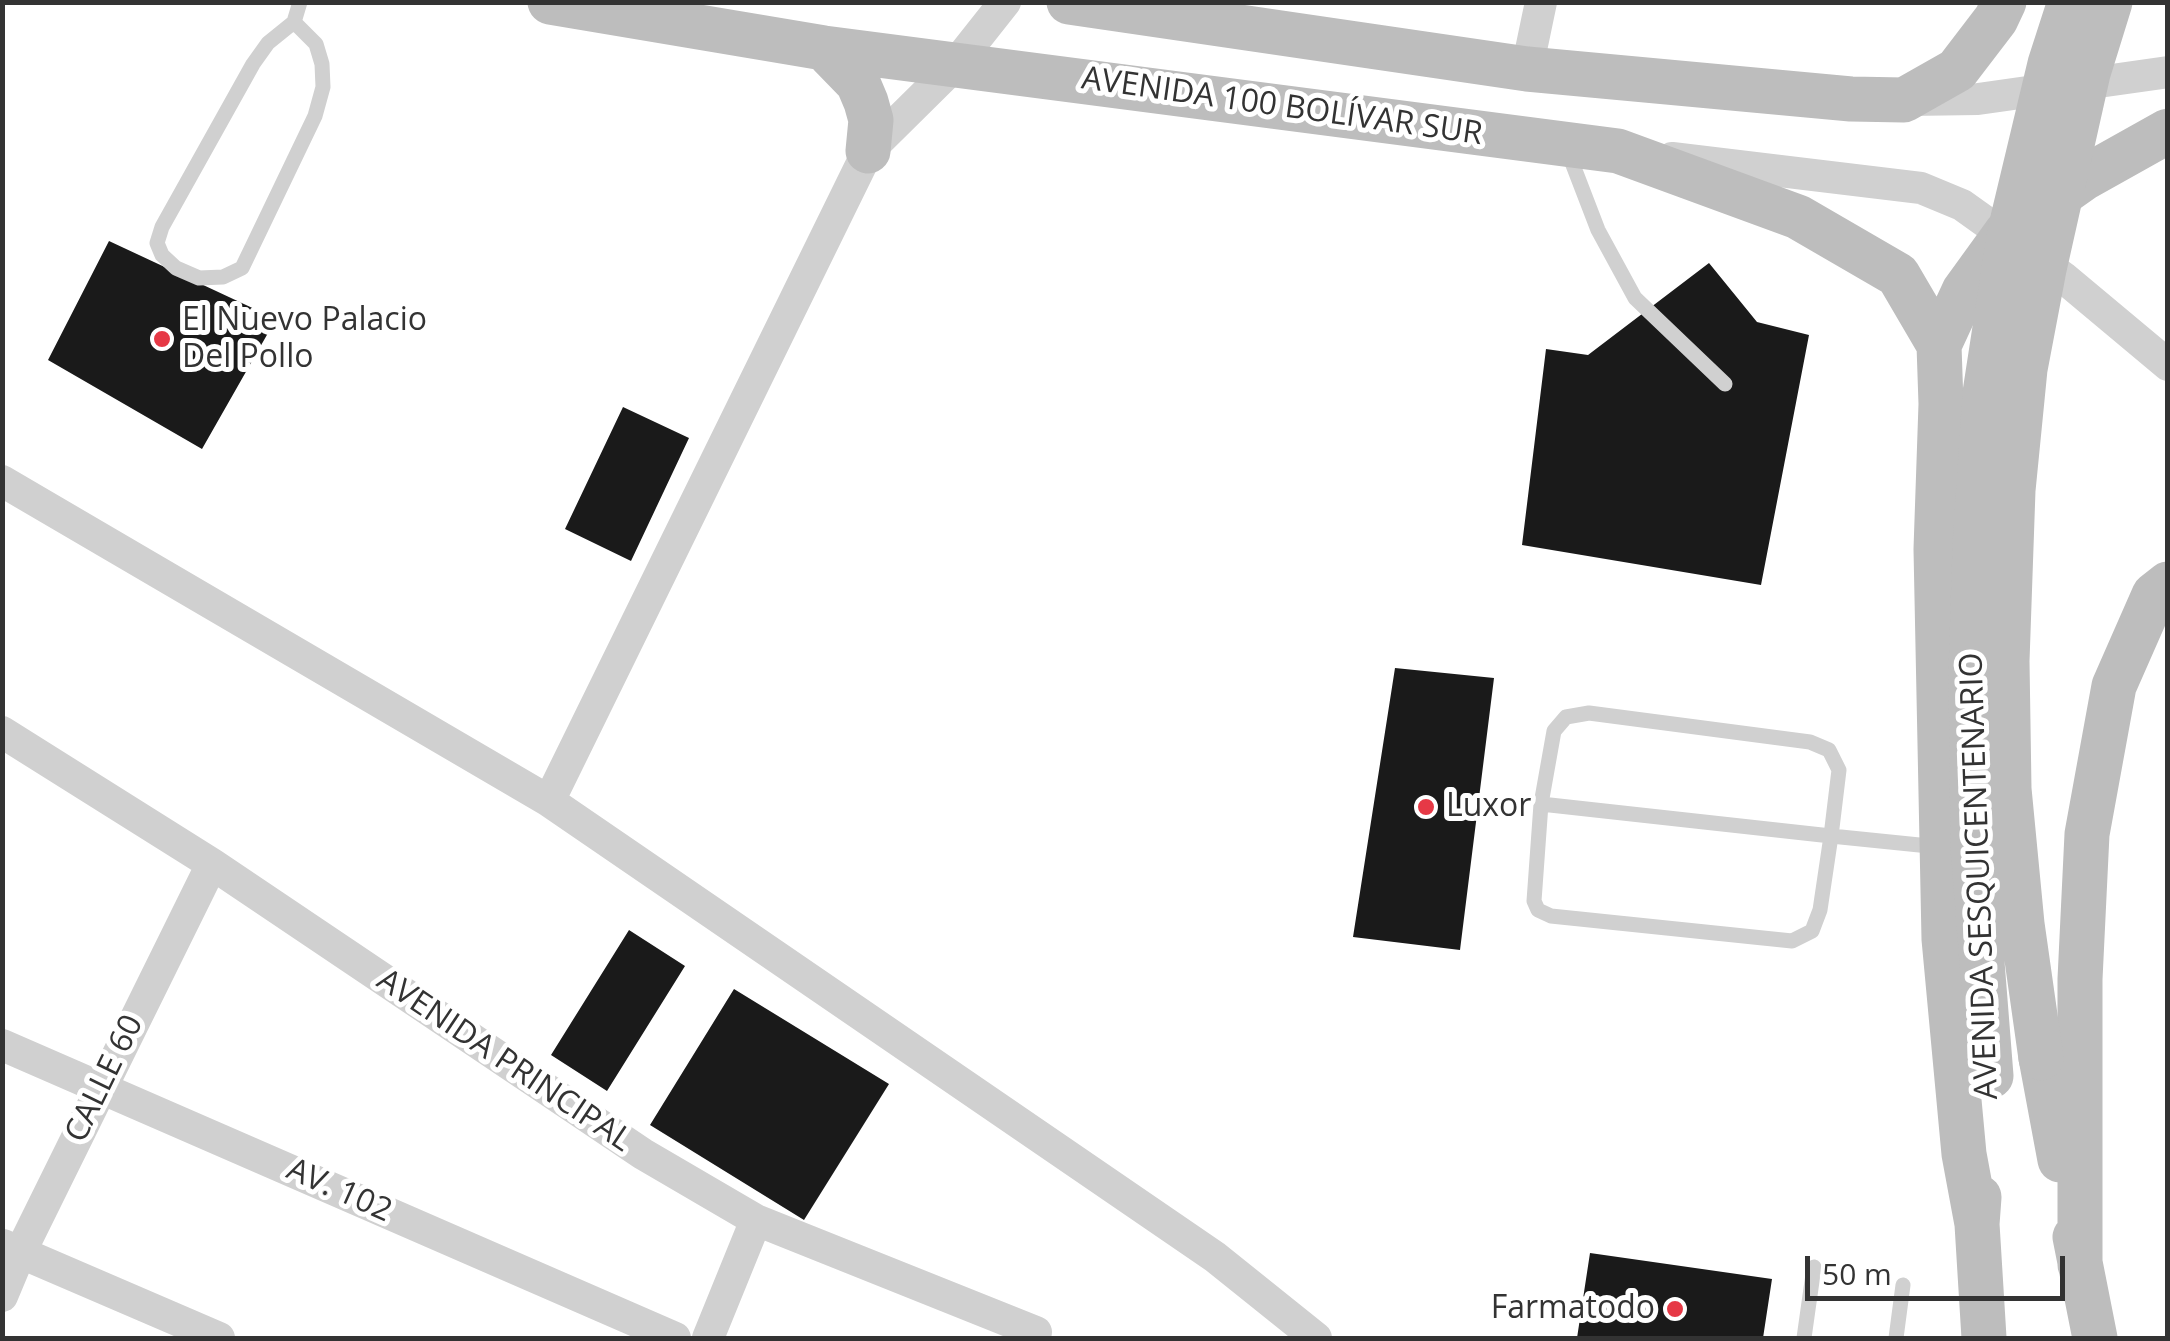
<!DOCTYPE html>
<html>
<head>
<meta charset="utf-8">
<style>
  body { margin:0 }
  #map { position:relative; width:2170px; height:1341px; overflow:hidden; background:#fff; font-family:"Open Sans",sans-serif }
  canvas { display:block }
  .frame { position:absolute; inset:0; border:5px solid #333; pointer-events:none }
  .scale { position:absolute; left:1805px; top:1256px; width:260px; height:45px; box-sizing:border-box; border:5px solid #333; border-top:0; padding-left:12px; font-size:30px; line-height:35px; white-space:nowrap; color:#333; -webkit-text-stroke:8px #fff; paint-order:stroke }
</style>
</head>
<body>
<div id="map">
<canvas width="2170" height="1341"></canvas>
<div class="frame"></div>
<div class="scale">50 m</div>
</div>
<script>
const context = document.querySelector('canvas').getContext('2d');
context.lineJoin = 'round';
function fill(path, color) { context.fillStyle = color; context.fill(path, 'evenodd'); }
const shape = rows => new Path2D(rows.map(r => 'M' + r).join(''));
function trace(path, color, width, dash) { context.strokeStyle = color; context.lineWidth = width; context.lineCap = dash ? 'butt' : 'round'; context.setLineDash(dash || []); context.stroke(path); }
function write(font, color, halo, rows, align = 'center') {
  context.font = font + ' "Open Sans",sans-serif'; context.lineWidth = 10; context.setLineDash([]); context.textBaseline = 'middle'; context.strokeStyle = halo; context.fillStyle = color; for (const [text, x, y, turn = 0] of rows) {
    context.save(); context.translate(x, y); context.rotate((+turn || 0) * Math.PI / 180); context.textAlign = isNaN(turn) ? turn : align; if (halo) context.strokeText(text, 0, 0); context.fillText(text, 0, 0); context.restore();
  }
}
fill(shape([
  [109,241,276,319,202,449,48,360],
  [1709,263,1757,322,1809,335,1761,585,1522,545,1546,349,1588,355],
  [623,407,689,438,631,561,565,529],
  [1395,668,1494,678,1460,950,1353,937],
  [629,930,685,966,607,1091,551,1055],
  [734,989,889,1084,804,1220,650,1125],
  [1590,1253,1772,1279,1763,1338,1577,1338]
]), '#1a1a1a');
trace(shape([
  [294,22,316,44,322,64,323,87,315,116,242,268,223,277,199,278,176,268,162,255,157,243,162,227,253,64,268,43,294,22,300,2],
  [1568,152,1598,230,1635,298,1725,384],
  [1541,804,1534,901,1538,910,1551,916,1792,941,1812,931,1820,910,1831,836,1839,770,1829,750,1810,742,1589,713,1566,717,1554,731,1541,804,1831,836,1939,847],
  [1804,1338,1814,1267],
  [1896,1338,1903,1285]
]), '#d0d0d0', 15);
trace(shape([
  [1527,69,1541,2],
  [1909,100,1978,99,2168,72],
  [1672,158,1921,188,1962,205,2064,278,2168,365],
  [2,481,549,801,1215,1257,1316,1338],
  [2,732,212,864,643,1154,756,1220,1036,1332],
  [549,801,868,151,956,64,1005,2],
  [2,1045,675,1338],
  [3,1245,219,1338],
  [2,1296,20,1253,212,864],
  [708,1338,756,1220]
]), '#d0d0d0', 32);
trace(shape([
  [550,2,824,48,1618,151,1798,217,1898,275,1939,345,1941,404,1936,549,1944,939,1964,1154,1977,1224],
  [1069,2,1527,69,1851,99,1904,100,1957,70,1996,19,2004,2],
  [824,48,858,83,866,102,871,120,868,151],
  [1939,345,1964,291,2006,233,2084,178,2168,131],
  [2041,1058,2060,1160],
  [1979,1197,1977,1224,1984,1338],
  [2075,1237,2095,1338],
  [2080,1265,2080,979,2087,834,2114,686,2154,595,2168,584]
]), '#bdbdbd', 45);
trace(shape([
  [2041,1058,2022,924,2009,789,2007,661,2013,490,2025,369,2044,269,2088,73,2110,2],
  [1991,1076,1973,848,1971,672,1975,546,1985,393,2010,231,2050,64,2070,2]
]), '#bdbdbd', 45);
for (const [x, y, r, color] of [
  [162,339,10,"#e63946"],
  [1426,807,10,"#e63946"],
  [1675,1309,10,"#e63946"]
]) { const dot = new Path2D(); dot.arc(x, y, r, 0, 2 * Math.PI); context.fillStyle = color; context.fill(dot); trace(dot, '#fff', 4); }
write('32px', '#333', '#fff', [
  ["AVENIDA 100 BOLÍVAR SUR",1282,107,8],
  ["AVENIDA SESQUICENTENARIO",1980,876,-92],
  ["AVENIDA PRINCIPAL",504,1061,34],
  ["CALLE 60",105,1079,-64],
  ["AV. 102",339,1191,24]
]);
write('32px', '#333', '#fff', [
  ["El Nuevo Palacio",182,321],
  ["Del Pollo",182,358],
  ["Luxor",1446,807],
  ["Farmatodo",1655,1309,"right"]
], 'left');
</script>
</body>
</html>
